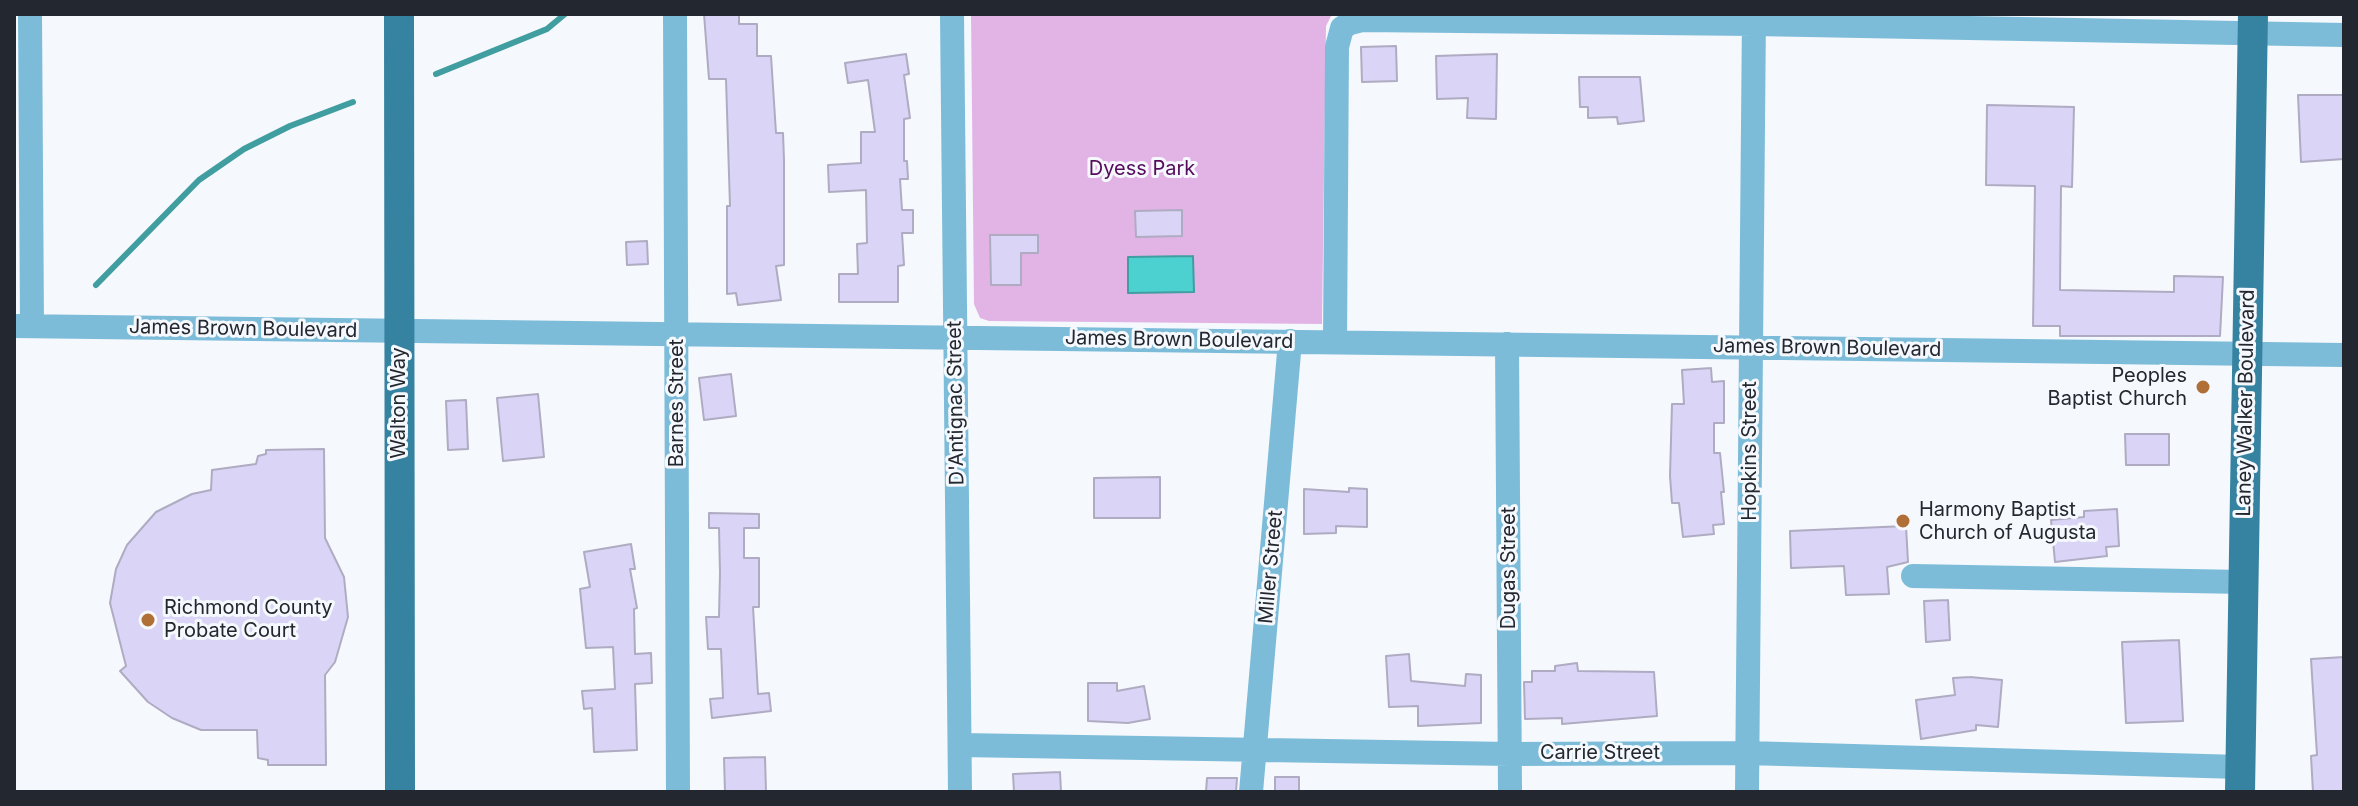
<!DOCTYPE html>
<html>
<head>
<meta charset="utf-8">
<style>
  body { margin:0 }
  #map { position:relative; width:2358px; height:806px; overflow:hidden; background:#f5f8fc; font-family:Inter,sans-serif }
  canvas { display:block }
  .frame { position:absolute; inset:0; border:16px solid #23272f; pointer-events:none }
</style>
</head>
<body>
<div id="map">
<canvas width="2358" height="806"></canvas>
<div class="frame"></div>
</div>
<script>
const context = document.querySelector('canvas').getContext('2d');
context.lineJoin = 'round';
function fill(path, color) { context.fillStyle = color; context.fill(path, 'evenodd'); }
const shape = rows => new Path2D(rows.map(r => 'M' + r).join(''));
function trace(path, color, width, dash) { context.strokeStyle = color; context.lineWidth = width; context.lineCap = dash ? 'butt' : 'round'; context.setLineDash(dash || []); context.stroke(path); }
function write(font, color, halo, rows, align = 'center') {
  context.font = font + ' Inter,sans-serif'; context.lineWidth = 6; context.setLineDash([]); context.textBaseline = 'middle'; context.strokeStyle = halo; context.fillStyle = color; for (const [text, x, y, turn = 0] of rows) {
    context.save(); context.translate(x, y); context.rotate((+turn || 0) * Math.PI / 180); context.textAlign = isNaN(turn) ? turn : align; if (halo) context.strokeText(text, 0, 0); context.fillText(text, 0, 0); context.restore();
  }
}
fill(shape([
  [971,14,1332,14,1326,26,1322,324,989,321,980,318,974,304]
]), '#e2b4e6');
const water = shape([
  [1193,256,1194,292,1128,293,1128,257,1193,256]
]);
fill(water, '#4dd0d0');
trace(water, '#409da0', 2);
trace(shape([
  [436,74,547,29,565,14],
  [96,285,199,180,244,149,290,126,353,102]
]), '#409da0', 6);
const building = shape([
  [704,14,739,14,739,24,757,24,757,56,771,56,776,133,783,133,784,160,784,265,776,266,781,300,738,305,736,293,727,294,727,206,730,206,726,79,709,79,704,14],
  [1396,46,1397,81,1362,82,1361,47,1396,46],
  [906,54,909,74,904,75,910,118,904,119,904,161,907,161,908,179,900,179,902,210,913,210,913,233,902,233,904,265,898,266,898,302,839,302,839,274,858,274,857,244,867,243,866,190,829,192,828,165,861,163,861,132,875,132,868,80,848,83,845,63,906,54],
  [1497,54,1496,119,1467,118,1468,98,1437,99,1436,56,1497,54],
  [1579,77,1640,77,1644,121,1618,124,1617,117,1588,118,1588,107,1580,107,1579,77],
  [2298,95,2344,95,2344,159,2301,162,2298,95],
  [1987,105,2074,107,2072,187,2061,186,2060,290,2174,292,2174,276,2223,277,2220,336,2060,336,2060,326,2033,326,2035,186,1986,185,1987,105],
  [1182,210,1182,236,1136,237,1135,211,1182,210],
  [990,235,1038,235,1038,253,1021,253,1021,285,991,285,990,235],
  [647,241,648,264,627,265,626,242,647,241],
  [1711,368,1712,382,1724,381,1724,423,1714,423,1714,453,1720,453,1724,492,1721,492,1724,524,1713,525,1714,534,1683,537,1679,503,1672,503,1670,476,1672,404,1684,404,1682,370,1711,368],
  [731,374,736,416,704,420,699,378,731,374],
  [538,394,544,457,503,461,497,398,538,394],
  [466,400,468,449,448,450,446,401,466,400],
  [2125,434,2169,434,2169,465,2126,465,2125,434],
  [324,449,325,538,344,577,348,617,335,662,325,675,326,765,268,765,268,760,258,758,257,730,201,730,172,718,148,702,120,671,126,666,110,603,116,569,127,545,156,512,192,494,211,490,212,470,256,464,258,456,266,454,266,450,324,449],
  [1160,477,1160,518,1094,518,1094,478,1160,477],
  [1349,488,1367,489,1367,527,1336,526,1336,533,1304,534,1304,489,1349,492,1349,488],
  [2117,509,2119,546,2106,547,2107,556,2055,562,2051,520,2084,517,2084,511,2117,509],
  [709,513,759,514,759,528,744,528,744,558,759,558,759,607,753,607,758,694,769,693,771,711,712,718,710,699,723,698,721,649,708,649,706,617,719,617,720,573,719,528,709,528,709,513],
  [1906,526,1908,562,1887,567,1889,594,1846,595,1844,566,1791,568,1790,531,1906,526],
  [631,544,635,569,630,569,637,608,634,609,635,654,651,653,652,683,635,684,637,750,594,752,592,708,584,709,582,691,615,689,613,647,586,648,580,589,590,587,584,552,631,544],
  [1948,600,1950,640,1926,642,1924,601,1948,600],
  [2179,640,2183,721,2126,723,2122,642,2179,640],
  [1409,654,1411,681,1465,686,1466,674,1481,675,1481,723,1418,726,1418,706,1389,707,1386,656,1409,654],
  [2344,657,2344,792,2313,792,2311,756,2317,755,2311,659,2344,657],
  [1577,663,1578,671,1654,672,1657,716,1562,724,1562,718,1525,719,1524,682,1532,682,1532,671,1555,671,1555,666,1577,663],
  [1970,677,2002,680,1998,727,1976,725,1976,730,1921,739,1916,700,1955,695,1953,678,1970,677],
  [1088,683,1117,683,1117,691,1144,686,1150,719,1128,723,1088,721,1088,683],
  [765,757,766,792,725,792,724,758,765,757],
  [1060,772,1061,792,1014,792,1013,774,1060,772],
  [1275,777,1299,777,1299,792,1275,792,1275,777],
  [1207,778,1237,778,1236,792,1206,792,1207,778]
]);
fill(building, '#dad5f6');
trace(building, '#afabc2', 2);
trace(shape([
  [30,14,32,326],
  [675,14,678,792],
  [952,14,960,792],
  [14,326,2344,355],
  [1335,342,1337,47,1342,28,1350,23,1362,20,1754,24,2344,35],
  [1507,344,1510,792],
  [1913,576,2244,582],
  [960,745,1510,754,1747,753,2240,767],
  [1251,792,1290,341],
  [1747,792,1754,14]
]), '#7cbcd9', 24);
trace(shape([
  [399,14,400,792],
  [2240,792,2253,14]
]), '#3682a1', 30);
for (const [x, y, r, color] of [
  [2203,387,8,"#af6f37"],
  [1903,521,8,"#af6f37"],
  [148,620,8,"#af6f37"]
]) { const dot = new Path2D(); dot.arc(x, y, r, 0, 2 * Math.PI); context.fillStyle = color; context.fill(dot); trace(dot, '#f5f8fc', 3); }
write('20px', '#560b5d', '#f5f8fc', [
  ["Dyess Park",1142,169]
]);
write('20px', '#23272f', '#f5f8fc', [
  ["James Brown Boulevard",243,329,1],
  ["James Brown Boulevard",1179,340,1],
  ["James Brown Boulevard",1827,348,1],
  ["Walton Way",399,403,-90],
  ["Barnes Street",677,403,-90],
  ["D'Antignac Street",956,403,-91],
  ["Laney Walker Boulevard",2246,403,-89],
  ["Hopkins Street",1750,451,-90],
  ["Miller Street",1271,567,-85],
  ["Dugas Street",1509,568,-90],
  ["Carrie Street",1600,753]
]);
write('20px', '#23272f', '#f5f8fc', [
  ["Peoples",2187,376,"right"],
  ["Baptist Church",2187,399,"right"],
  ["Harmony Baptist",1919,510],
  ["Church of Augusta",1919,533],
  ["Richmond County",164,608],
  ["Probate Court",164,631]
], 'left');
</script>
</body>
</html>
